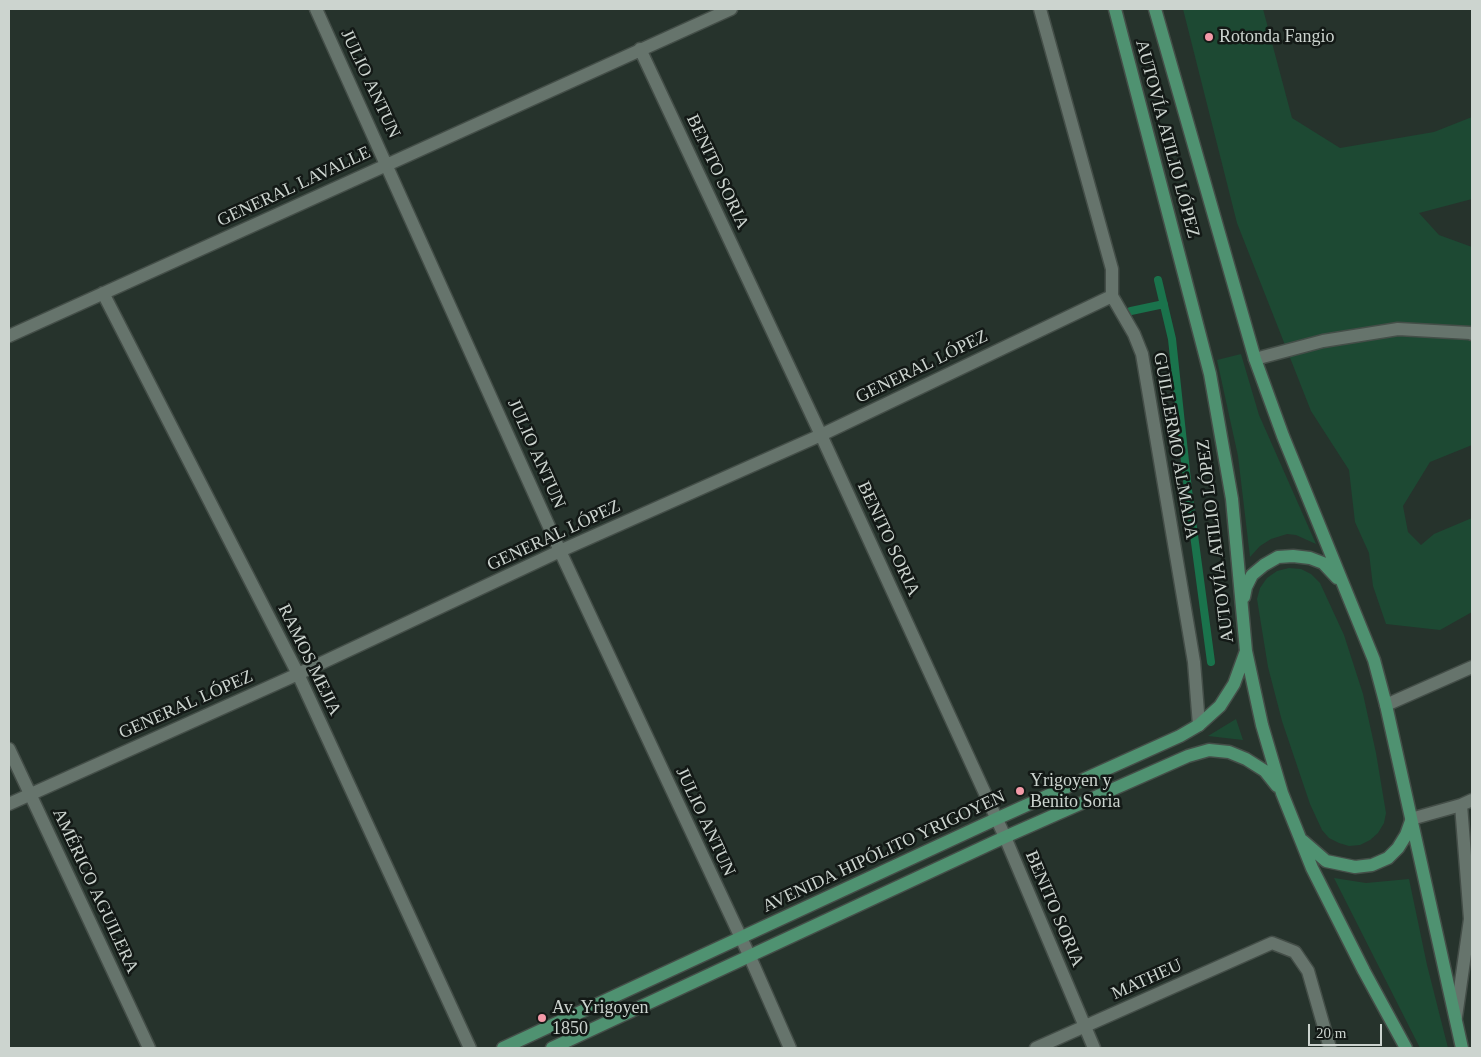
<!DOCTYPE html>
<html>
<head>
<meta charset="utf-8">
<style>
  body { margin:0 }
  #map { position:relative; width:1481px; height:1057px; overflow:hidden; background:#26332c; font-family:Georgia,serif }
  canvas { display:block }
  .frame { position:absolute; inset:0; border:10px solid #ccd4cf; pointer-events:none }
  .scale { position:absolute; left:1308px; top:1024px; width:74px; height:22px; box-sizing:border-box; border:2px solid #ccd4cf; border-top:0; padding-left:6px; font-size:15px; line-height:18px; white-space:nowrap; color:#ccd4cf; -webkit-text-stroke:4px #131916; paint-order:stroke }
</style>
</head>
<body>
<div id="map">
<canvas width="1481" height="1057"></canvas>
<div class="frame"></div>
<div class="scale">20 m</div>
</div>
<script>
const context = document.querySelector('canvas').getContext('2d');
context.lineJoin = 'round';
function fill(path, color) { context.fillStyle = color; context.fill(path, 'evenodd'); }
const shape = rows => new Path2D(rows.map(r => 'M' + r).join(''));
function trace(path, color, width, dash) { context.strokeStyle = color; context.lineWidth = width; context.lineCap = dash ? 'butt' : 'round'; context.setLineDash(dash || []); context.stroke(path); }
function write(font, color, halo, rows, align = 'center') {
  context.font = font + ' Georgia,serif'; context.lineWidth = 5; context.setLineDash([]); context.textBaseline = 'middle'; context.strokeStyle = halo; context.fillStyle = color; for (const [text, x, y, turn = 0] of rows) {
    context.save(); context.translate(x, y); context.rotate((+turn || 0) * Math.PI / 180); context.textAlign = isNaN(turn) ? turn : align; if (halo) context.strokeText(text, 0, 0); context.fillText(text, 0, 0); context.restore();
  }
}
fill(shape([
  [1183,9,1263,9,1292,118,1340,148,1434,132,1472,117,1472,199,1419,213,1439,235,1472,247,1472,445,1430,462,1403,506,1408,532,1421,545,1434,534,1472,518,1472,612,1440,630,1386,624,1373,586,1369,553,1355,522,1349,470,1311,411,1237,223],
  [1241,354,1259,415,1316,544,1296,535,1287,534,1271,539,1260,546,1250,557,1238,456,1217,360],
  [1289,568,1301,569,1311,574,1320,583,1344,635,1363,694,1376,753,1386,813,1384,823,1378,833,1370,840,1360,845,1349,846,1339,843,1329,838,1322,830,1310,804,1282,721,1268,667,1257,599,1260,588,1267,578,1277,571],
  [1236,719,1243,740,1208,736],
  [1334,878,1366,883,1409,879,1427,965,1448,1048,1420,1048]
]), '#1d4933');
trace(shape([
  [1158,280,1172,339,1188,490,1211,662],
  [1131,311,1164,304]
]), '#1a734c', 8);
const minor = shape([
  [316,9,560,551,750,957,790,1048],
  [1040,9,1112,269,1112,296,1134,334,1142,354,1194,662,1199,725],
  [640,49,821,435,1005,837,1094,1048],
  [103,293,298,674,470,1048],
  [9,336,731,9],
  [1255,359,1323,341,1398,329,1470,333,1472,334],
  [1386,705,1472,667],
  [9,749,149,1048],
  [9,804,298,674,560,551,821,435,1112,296],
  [1411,819,1461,805],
  [1470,919,1461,805,1472,800],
  [1456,1017,1470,919,1472,918],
  [1036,1048,1272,943,1295,952,1308,971,1330,1048]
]);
const major = shape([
  [1115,9,1210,374,1232,499,1246,651,1262,725,1282,793,1312,868,1364,971,1406,1048],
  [1155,9,1255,359,1283,436,1374,660,1386,705,1462,1048],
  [1244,597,1246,587,1252,575,1264,565,1278,557,1293,556,1310,558,1323,563,1337,578],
  [1303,841,1326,861,1355,867,1372,865,1388,858,1398,848,1406,835,1411,821],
  [503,1048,996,819,1180,736,1199,725,1220,706,1234,684,1246,651],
  [552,1048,1005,837,1188,756,1209,750,1229,752,1246,759,1265,771,1277,786]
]);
trace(minor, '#444e48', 15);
trace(major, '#444e48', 15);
trace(minor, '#66746c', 12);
trace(major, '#4f9271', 12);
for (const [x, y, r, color] of [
  [1209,37,5,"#f39aa8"],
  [1020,791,5,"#f39aa8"],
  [542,1018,5,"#f39aa8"]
]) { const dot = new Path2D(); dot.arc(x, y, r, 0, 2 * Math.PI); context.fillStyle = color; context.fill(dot); trace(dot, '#131916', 2); }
write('18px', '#ccd4cf', '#131916', [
  ["Rotonda Fangio",1219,37],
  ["Yrigoyen y",1030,781],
  ["Benito Soria",1030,802],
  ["Av. Yrigoyen",552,1008],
  ["1850",552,1029]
], 'left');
write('18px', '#ccd4cf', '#131916', [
  ["JULIO ANTUN",370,84,65],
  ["AUTOVÍA ATILIO LÓPEZ",1167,139,75],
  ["BENITO SORIA",717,172,65],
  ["GENERAL LAVALLE",294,187,-25],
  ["GENERAL LÓPEZ",922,367,-26],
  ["GUILLERMO ALMADA",1175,446,80],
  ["JULIO ANTUN",536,454,66],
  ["GENERAL LÓPEZ",554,536,-25],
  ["BENITO SORIA",888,539,65],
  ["AUTOVÍA ATILIO LÓPEZ",1216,541,-97],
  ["RAMOS MEJIA",309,660,64],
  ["GENERAL LÓPEZ",186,705,-24],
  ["JULIO ANTUN",705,822,65],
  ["AVENIDA HIPÓLITO YRIGOYEN",884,852,-25],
  ["AMÉRICO AGUILERA",95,891,65],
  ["BENITO SORIA",1054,909,67],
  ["MATHEU",1147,980,-24]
]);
</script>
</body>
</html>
